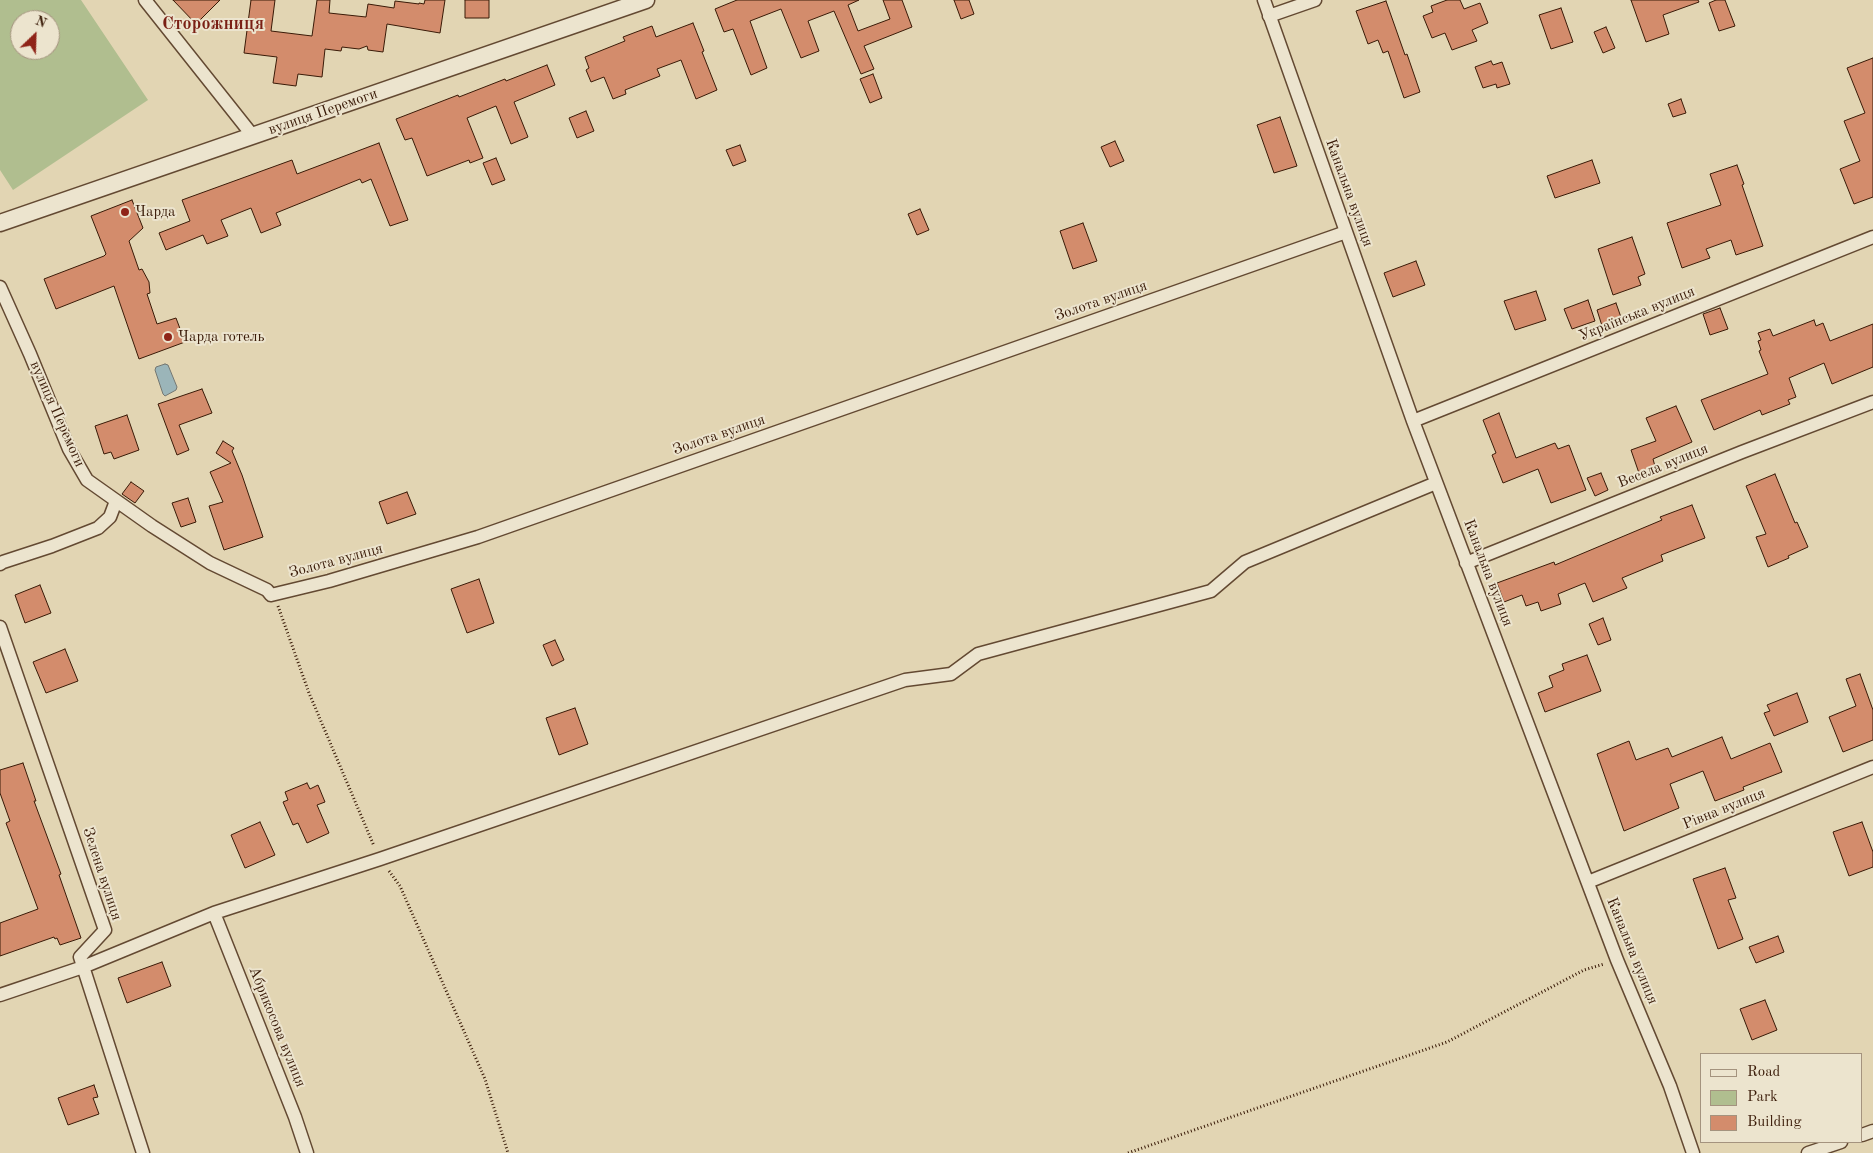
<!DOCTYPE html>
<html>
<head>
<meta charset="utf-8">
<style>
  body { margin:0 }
  #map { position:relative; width:1873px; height:1153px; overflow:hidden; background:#e2d5b3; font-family:"Old Standard TT",serif }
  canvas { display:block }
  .legend { position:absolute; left:1700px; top:1053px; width:162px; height:90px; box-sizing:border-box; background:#ece4ce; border:1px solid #a4937e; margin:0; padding:6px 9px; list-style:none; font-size:15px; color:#391a07 }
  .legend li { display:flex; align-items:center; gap:10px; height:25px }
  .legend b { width:25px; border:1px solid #a4937e }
  .north { position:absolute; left:10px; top:10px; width:50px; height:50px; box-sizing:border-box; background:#ece4ce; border:1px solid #a4937e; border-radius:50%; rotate:24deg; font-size:14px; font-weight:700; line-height:20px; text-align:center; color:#391a07 }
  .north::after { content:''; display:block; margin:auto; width:18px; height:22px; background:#8f2418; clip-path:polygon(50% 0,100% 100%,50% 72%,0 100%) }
</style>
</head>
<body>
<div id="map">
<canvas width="1873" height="1153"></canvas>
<ul class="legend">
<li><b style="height:6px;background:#ece4ce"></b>Road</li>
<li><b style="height:14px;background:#b0be8f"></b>Park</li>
<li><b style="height:14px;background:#d38c6c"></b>Building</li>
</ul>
<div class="north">N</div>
</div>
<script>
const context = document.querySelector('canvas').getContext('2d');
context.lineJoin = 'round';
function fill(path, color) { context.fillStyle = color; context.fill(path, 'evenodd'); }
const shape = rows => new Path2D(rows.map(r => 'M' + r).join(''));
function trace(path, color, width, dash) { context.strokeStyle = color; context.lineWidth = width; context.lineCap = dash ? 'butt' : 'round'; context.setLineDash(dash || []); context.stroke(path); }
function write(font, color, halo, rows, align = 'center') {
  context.font = font + ' "Old Standard TT",serif'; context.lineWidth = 4; context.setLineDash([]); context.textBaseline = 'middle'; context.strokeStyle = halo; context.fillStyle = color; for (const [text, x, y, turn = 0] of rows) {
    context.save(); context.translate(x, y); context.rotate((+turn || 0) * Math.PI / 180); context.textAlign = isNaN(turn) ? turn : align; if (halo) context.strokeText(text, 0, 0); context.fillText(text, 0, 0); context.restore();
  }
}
fill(shape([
  [0,0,81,0,148,100,13,190,0,170],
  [20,20,50,20,50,50,20,50]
]), '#b0be8f');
const water = shape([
  [165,364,168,365,177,387,176,390,165,396,163,394,155,370,156,367,165,364]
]);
fill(water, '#9bb5b9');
trace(water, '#747772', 1);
const building = shape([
  [173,0,220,0,196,24,173,0],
  [251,0,275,0,271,31,312,36,317,0,330,0,329,13,366,17,368,4,394,8,395,1,419,4,419,3,424,4,425,0,445,0,440,33,387,24,383,52,368,50,367,46,359,49,342,47,341,51,325,49,322,77,298,74,296,86,273,83,277,57,244,53,251,0],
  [465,0,489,0,489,18,465,18,465,0],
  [737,0,859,0,848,5,858,31,890,19,883,0,902,0,912,27,864,46,874,69,861,74,834,11,808,21,819,51,801,58,781,9,750,21,767,68,751,75,733,29,724,32,715,9,737,0],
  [954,0,969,0,974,14,961,19,954,0],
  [1447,0,1460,0,1464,9,1480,3,1488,23,1472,30,1477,41,1452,50,1445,33,1432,38,1423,16,1433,12,1431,6,1447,0],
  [1631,0,1698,0,1699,2,1663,15,1669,34,1646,42,1631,0],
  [1716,0,1725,0,1735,26,1719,31,1709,3,1716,0],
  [1386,1,1405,55,1407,54,1420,92,1404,98,1388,51,1383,53,1378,40,1368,44,1356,11,1386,1],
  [1561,8,1573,42,1551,49,1539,15,1561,8],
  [693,23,704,51,702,52,717,90,696,99,681,60,657,69,660,76,625,90,626,94,613,99,604,77,591,82,586,70,589,68,585,57,625,41,623,37,652,26,656,37,693,23],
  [1606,27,1615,48,1603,53,1594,32,1606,27],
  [1873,58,1873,197,1854,204,1840,169,1860,161,1844,121,1865,113,1847,68,1873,58],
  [1491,61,1493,65,1502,62,1510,84,1497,88,1496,84,1483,88,1475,67,1491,61],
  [547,65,555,85,514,102,528,137,511,144,496,106,467,118,483,158,470,163,469,160,427,176,412,138,405,140,396,119,458,95,459,97,505,79,506,81,547,65],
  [873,74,882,98,870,103,860,79,873,74],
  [1681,99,1686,113,1673,117,1668,104,1681,99],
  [586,111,594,131,577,138,569,118,586,111],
  [1280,117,1297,166,1274,173,1257,125,1280,117],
  [1115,141,1124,161,1110,167,1101,147,1115,141],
  [379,143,408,220,390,226,371,179,362,183,360,179,276,213,281,225,261,233,251,208,221,220,228,236,207,244,203,235,166,250,159,233,190,221,182,200,292,160,297,174,379,143],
  [740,145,746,161,733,166,726,150,740,145],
  [496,158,505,180,492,185,483,163,496,158],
  [1592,160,1600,183,1555,198,1547,176,1592,160],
  [1737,165,1744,184,1742,185,1763,246,1736,255,1731,240,1706,249,1710,258,1682,268,1667,223,1721,205,1710,174,1737,165],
  [132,200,143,228,129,241,139,270,142,269,149,282,150,293,147,294,157,324,176,318,185,342,139,359,114,286,56,309,44,279,104,256,106,254,91,216,132,200],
  [920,209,929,230,917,235,908,214,920,209],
  [1083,223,1097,261,1073,269,1060,231,1083,223],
  [1632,237,1645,274,1638,277,1641,285,1613,295,1598,249,1632,237],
  [1416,261,1425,285,1393,297,1384,273,1416,261],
  [1536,291,1546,320,1515,330,1504,301,1536,291],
  [1588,300,1595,321,1572,329,1564,309,1588,300],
  [1616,303,1623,323,1603,329,1597,310,1616,303],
  [1720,308,1728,329,1710,335,1703,314,1720,308],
  [1814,320,1816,326,1823,323,1830,341,1873,324,1873,367,1832,384,1824,363,1789,378,1796,397,1788,400,1790,404,1762,415,1760,410,1714,430,1701,400,1768,374,1759,351,1761,350,1758,341,1761,340,1758,333,1770,329,1773,336,1814,320],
  [202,389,212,413,179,425,189,450,177,455,158,404,202,389],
  [1676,406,1692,442,1653,459,1656,470,1640,476,1631,450,1656,441,1646,418,1676,406],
  [1499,413,1516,458,1555,443,1558,449,1569,445,1586,490,1551,503,1538,469,1503,483,1492,455,1496,453,1483,420,1499,413],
  [127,415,139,450,114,459,111,452,104,454,95,426,127,415],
  [223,441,234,448,232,451,242,475,263,537,224,550,209,506,223,502,210,472,231,463,216,453,223,441],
  [1601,473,1608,490,1595,496,1587,478,1601,473],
  [1775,474,1795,523,1797,522,1808,547,1788,556,1789,558,1768,567,1756,537,1766,534,1746,486,1775,474],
  [131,482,144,491,135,503,122,494,131,482],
  [407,492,416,514,387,524,379,502,407,492],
  [188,498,196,522,181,527,172,503,188,498],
  [1692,505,1705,538,1661,555,1663,561,1622,578,1627,588,1593,602,1585,583,1558,594,1561,604,1541,611,1538,602,1526,606,1522,595,1504,602,1497,583,1554,562,1555,565,1662,520,1660,517,1692,505],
  [479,579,494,623,467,633,451,589,479,579],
  [40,585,51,613,25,623,15,595,40,585],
  [1603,618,1611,640,1598,645,1589,624,1603,618],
  [555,640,564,660,552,666,543,645,555,640],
  [65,649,78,681,46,693,33,662,65,649],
  [1587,655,1601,691,1545,712,1538,693,1553,687,1549,676,1564,670,1562,664,1587,655],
  [1860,674,1873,710,1873,740,1843,752,1829,717,1856,706,1846,679,1860,674],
  [1797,693,1808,722,1774,736,1764,713,1770,711,1767,705,1797,693],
  [575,708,588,744,559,755,546,718,575,708],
  [1722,737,1731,759,1770,743,1782,772,1743,787,1744,790,1715,801,1703,771,1670,784,1679,808,1624,831,1597,754,1629,741,1636,760,1668,748,1672,757,1722,737],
  [23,763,36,801,34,801,61,874,59,875,81,938,60,945,57,938,55,939,54,937,0,956,0,923,38,909,6,823,10,821,0,793,0,770,23,763],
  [307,783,310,789,318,785,325,802,317,805,329,833,307,843,298,823,293,825,283,802,288,800,285,792,307,783],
  [260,822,275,855,245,868,231,835,260,822],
  [1862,822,1873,852,1873,867,1849,876,1833,832,1862,822],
  [1725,868,1736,898,1728,900,1743,939,1718,949,1693,879,1725,868],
  [1778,936,1784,952,1756,963,1749,947,1778,936],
  [162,962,171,986,127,1003,118,978,162,962],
  [1765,1000,1777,1030,1752,1040,1740,1009,1765,1000],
  [94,1085,98,1097,93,1098,99,1114,68,1125,58,1098,94,1085]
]);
fill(building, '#d38c6c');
trace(building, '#391a07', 1);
const minor = shape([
  [145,0,253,136],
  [1264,0,1413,421,1617,960,1670,1086,1693,1153],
  [1269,16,1315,0],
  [0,287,30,354,69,449,87,480,152,526,210,563,267,590,271,595,329,581,478,537,1346,232],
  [1413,421,1873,237],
  [1466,563,1742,452,1873,402],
  [0,564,3,562,52,546,98,528,110,517,116,501],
  [0,627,105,930,80,957,143,1153],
  [1588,882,1873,767],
  [214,913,295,1117,307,1153],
  [0,995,83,967,214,913,380,859,905,680,951,674,978,654,1211,591,1245,562,1436,483],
  [1862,1135,1873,1131],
  [1808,1153,1841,1142]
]);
const tertiary = shape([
  [0,223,646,0]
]);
trace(minor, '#634932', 15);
trace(tertiary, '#634932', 19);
trace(shape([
  [278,606,309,693,374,846],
  [389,871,400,886,485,1079,508,1153],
  [1128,1153,1447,1042,1584,970,1604,964]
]), '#391a07', 3, [1, 2.5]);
trace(minor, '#ece4ce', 12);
trace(tertiary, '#ece4ce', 16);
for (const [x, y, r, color] of [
  [125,212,5,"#8f2418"],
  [168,337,5,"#8f2418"]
]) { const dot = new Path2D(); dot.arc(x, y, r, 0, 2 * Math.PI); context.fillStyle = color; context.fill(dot); trace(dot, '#ece4ce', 2); }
write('15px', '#391a07', '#ece4ce', [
  ["вулиця Перемоги",323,112,-19],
  ["Канальна вулиця",1349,193,70],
  ["Золота вулиця",1101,301,-19],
  ["Українська вулиця",1637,314,-22],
  ["вулиця Перемоги",57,414,66],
  ["Золота вулиця",719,435,-19],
  ["Весела вулиця",1663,466,-22],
  ["Золота вулиця",336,561,-15],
  ["Канальна вулиця",1488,573,69],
  ["Рівна вулиця",1724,809,-22],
  ["Зелена вулиця",102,874,72],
  ["Канальна вулиця",1632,951,68],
  ["Абрикосова вулиця",277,1027,68]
]);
write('15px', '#391a07', '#ece4ce', [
  ["Чарда",135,212],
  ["Чарда готель",178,337]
], 'left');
write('bold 18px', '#7a1f14', '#ece4ce', [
  ["Сторожниця",213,24]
]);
</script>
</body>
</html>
